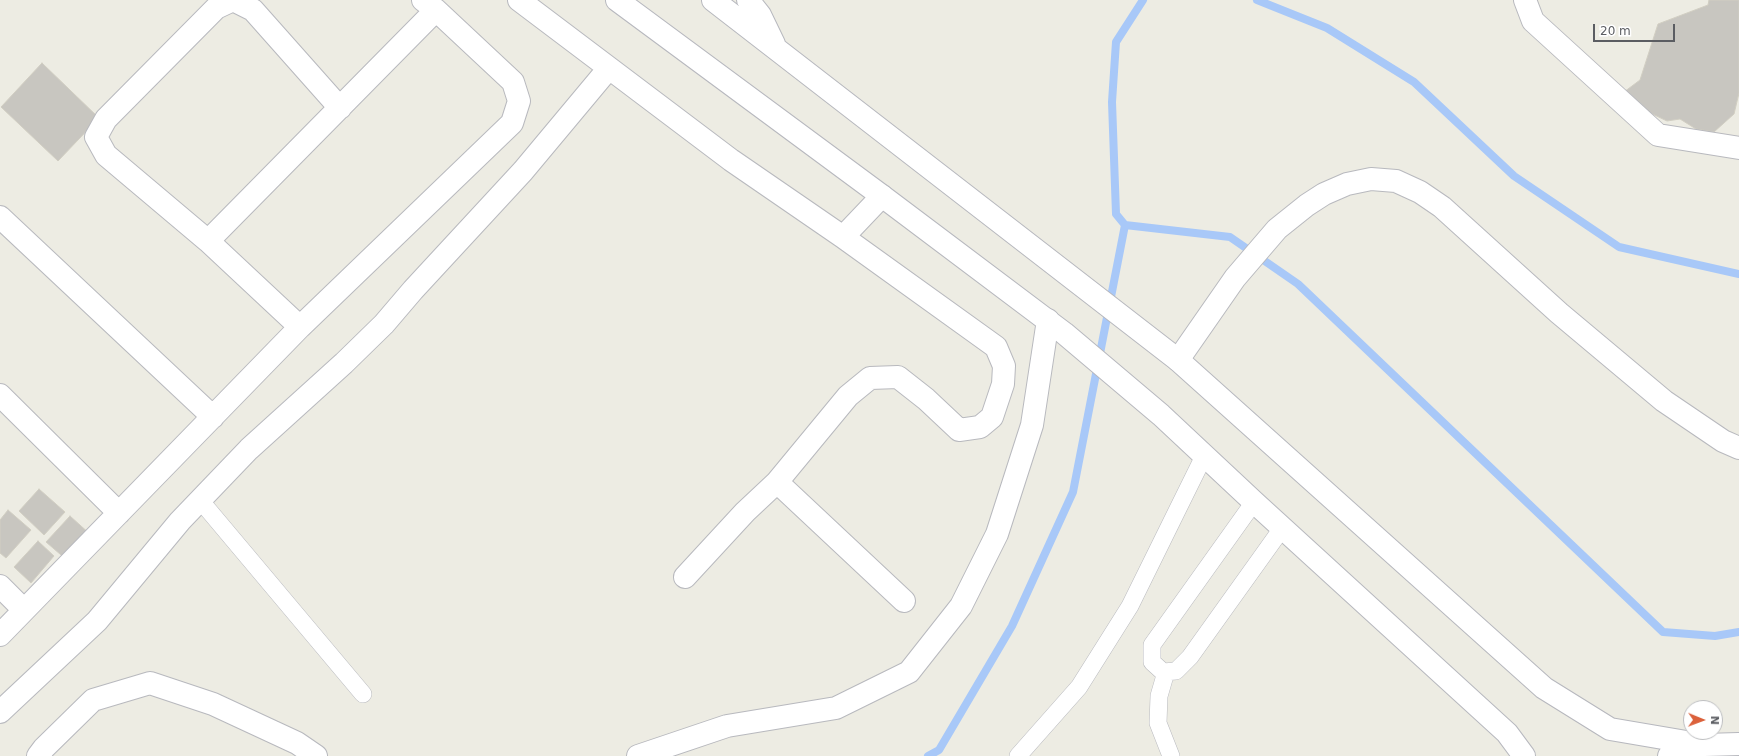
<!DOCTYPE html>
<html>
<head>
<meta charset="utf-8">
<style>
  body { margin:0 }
  #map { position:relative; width:1739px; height:756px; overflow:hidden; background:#edece3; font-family:"DejaVu Sans",sans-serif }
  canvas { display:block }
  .north { position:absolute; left:1683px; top:700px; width:40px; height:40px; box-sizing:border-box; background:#fff; border:1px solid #bdbec0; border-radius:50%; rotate:91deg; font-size:11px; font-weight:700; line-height:16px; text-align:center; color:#5b5d62 }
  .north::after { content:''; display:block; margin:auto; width:14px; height:18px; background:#db613b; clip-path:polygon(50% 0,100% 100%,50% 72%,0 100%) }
  .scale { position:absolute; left:1593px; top:24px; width:82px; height:18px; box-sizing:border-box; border:2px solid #5b5d62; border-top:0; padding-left:5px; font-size:12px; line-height:14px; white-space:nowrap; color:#5b5d62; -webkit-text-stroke:3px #fff; paint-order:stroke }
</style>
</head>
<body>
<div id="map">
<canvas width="1739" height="756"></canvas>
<div class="north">N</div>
<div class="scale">20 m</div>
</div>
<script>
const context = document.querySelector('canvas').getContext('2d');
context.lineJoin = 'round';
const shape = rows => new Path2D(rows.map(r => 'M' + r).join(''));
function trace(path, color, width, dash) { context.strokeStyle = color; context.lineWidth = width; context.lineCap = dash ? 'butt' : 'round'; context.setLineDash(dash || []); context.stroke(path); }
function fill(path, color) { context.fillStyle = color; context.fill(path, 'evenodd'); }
trace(shape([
  [1257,0,1327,28,1414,82,1514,176,1619,247,1739,274],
  [1125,225,1230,237,1298,284,1663,632,1715,636,1739,632],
  [928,756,939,750,1012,626,1073,492,1125,225,1116,214,1112,102,1116,42,1143,0]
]), '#a8c8f8', 8);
const building = shape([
  [1709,0,1739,0,1739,93,1734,114,1714,132,1696,129,1680,119,1667,121,1644,110,1624,92,1640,80,1658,24,1708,5,1709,0],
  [42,63,99,118,58,161,1,107,42,63],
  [39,489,65,512,44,535,19,511,39,489],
  [8,510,31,530,6,558,0,553,0,520,8,510],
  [70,516,91,535,68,561,46,542,70,516],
  [38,541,54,556,31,583,14,567,38,541]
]);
fill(building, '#c8c6c0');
trace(building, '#d1cec2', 1);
const lane = shape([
  [200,500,363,694],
  [1254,502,1152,645,1152,662,1163,672,1176,671,1190,657,1283,527],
  [1166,672,1159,696,1158,723,1171,756],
  [1018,756,1079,687,1130,606,1204,456]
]);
const street = shape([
  [233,0,216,8,106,119,96,137,106,155,208,241,300,327],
  [233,0,253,10,340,108],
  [519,0,731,160,843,237,996,347,1004,366,1003,384,992,417,980,427,959,430,926,399,898,377,870,378,848,396,777,482,745,512,685,577],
  [1525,0,1533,21,1658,135,1739,148],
  [0,217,213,417],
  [843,237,882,196],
  [208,241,436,10],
  [1178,360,1235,278,1277,229,1307,205,1324,194,1347,184,1371,179,1396,181,1420,192,1442,207,1559,313,1664,401,1723,441,1739,448],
  [0,395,119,513],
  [777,482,904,601],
  [0,586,24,610],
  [0,635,300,327,512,123,519,101,513,82,436,10,423,0],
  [0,712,97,621,180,521,249,449,344,363,384,324,413,290,523,171,609,68],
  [38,756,44,748,93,700,150,683,213,704,297,743,316,756],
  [638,756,727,726,836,708,909,672,961,606,997,534,1032,425,1048,320]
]);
const secondary = shape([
  [617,0,882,196,1064,333,1161,415,1254,502,1507,733,1524,756],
  [713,0,1178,360,1544,688,1610,729,1704,745],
  [748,0,760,15,774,44],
  [1669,756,1704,745,1739,744]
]);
trace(lane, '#b8b9be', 18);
trace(street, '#b8b9be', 24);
trace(secondary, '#b7b8be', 24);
trace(lane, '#fff', 17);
trace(street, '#fff', 22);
trace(secondary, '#fff', 22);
</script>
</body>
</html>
